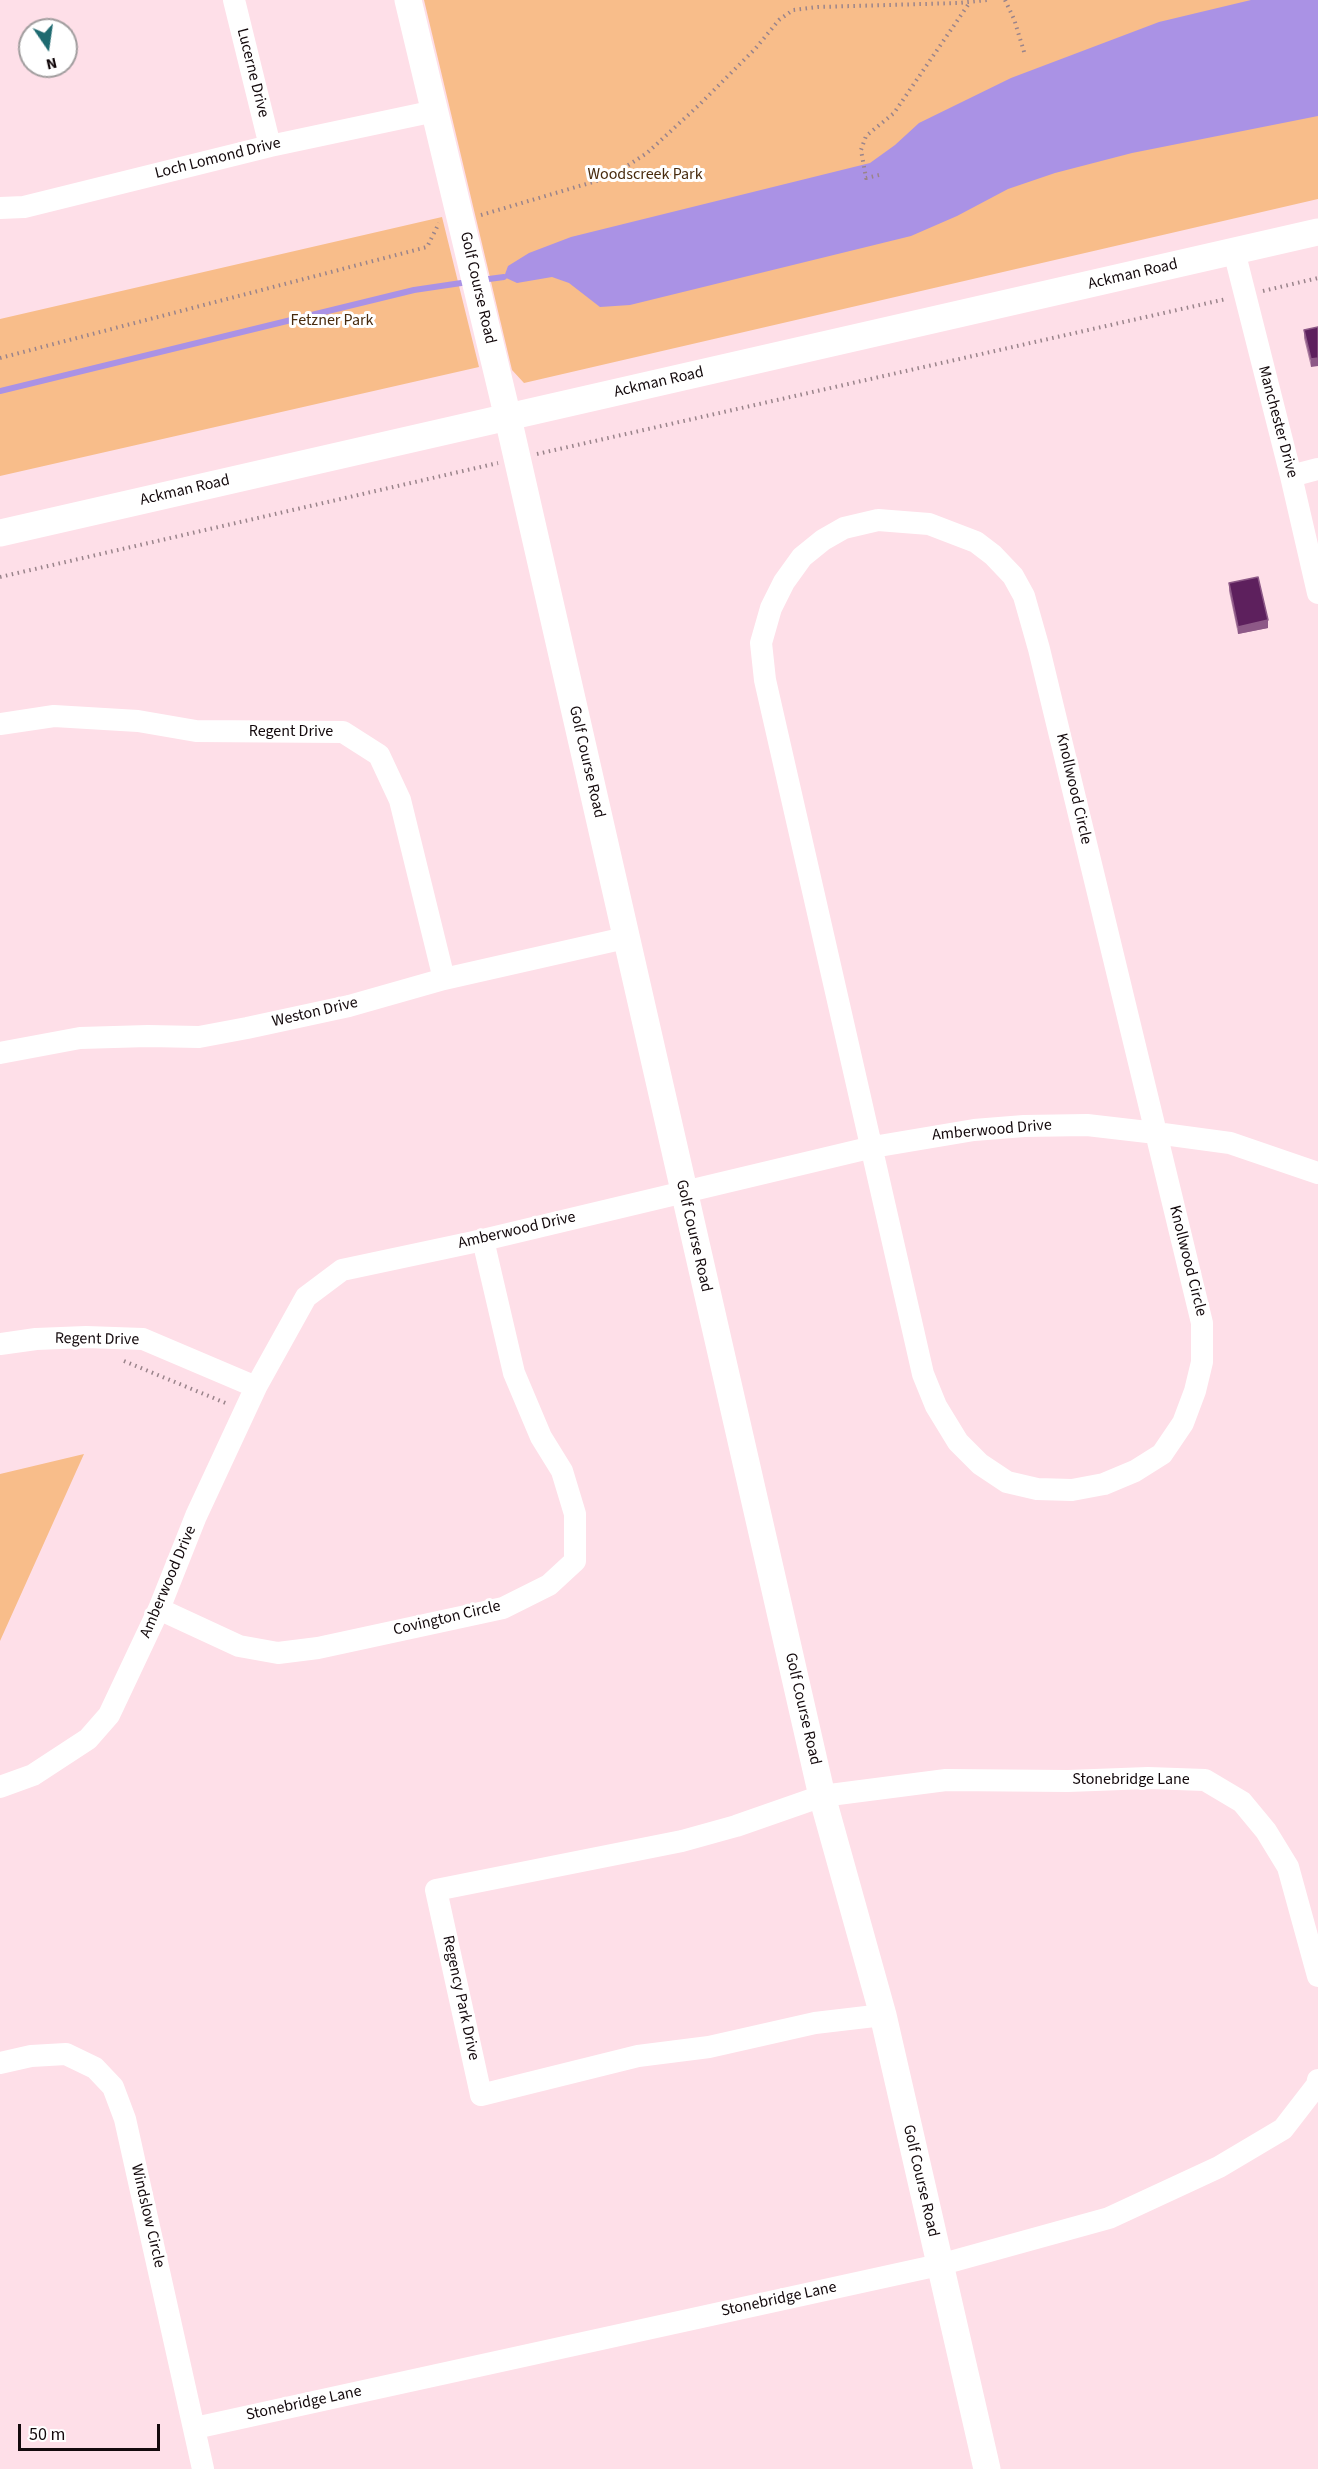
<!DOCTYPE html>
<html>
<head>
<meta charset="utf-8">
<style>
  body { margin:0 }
  #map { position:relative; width:1318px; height:2469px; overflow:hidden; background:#fedfe8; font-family:"Source Sans 3",sans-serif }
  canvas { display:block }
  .north { position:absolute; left:18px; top:18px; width:60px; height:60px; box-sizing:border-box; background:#fff; border:2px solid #a19d9e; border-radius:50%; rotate:167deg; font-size:16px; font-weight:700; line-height:24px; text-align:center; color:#13090c }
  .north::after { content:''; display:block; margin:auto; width:21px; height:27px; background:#1e6a70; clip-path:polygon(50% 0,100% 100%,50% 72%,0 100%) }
  .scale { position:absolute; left:18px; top:2424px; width:142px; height:27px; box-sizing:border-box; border:3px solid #13090c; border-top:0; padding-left:8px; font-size:18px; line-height:21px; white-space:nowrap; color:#13090c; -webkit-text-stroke:4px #fff; paint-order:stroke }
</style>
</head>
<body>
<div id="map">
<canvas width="1318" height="2469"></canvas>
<div class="north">N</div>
<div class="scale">50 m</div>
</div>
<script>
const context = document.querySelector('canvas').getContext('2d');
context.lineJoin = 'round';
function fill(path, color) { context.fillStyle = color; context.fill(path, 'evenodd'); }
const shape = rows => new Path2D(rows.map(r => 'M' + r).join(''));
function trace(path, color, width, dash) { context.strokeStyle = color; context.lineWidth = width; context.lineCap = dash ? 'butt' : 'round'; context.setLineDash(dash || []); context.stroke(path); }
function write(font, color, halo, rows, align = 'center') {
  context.font = font + ' "Source Sans 3",sans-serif'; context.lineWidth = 6; context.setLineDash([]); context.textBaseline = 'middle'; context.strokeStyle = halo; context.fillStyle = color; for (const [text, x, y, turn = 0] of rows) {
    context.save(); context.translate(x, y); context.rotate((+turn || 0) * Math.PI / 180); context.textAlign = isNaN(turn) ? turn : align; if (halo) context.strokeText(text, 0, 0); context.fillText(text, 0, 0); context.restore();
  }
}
fill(shape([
  [424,0,1318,0,1318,199,524,383,512,370],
  [442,217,479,367,0,476,0,319],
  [84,1454,0,1641,0,1474]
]), '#f8bd8a');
fill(shape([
  [1251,0,1318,0,1318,116,1132,153,1055,173,1008,189,957,216,911,236,630,305,600,307,569,283,552,277,517,283,504,277,508,266,529,253,571,237,870,163,895,145,919,123,1011,78,1159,22]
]), '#aa92e5');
trace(shape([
  [481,280,504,277],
  [0,391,414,290,468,282]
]), '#aa92e5', 6);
trace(shape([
  [1005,0,1014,19,1025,55],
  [879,175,866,178,861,150,866,136,894,113,970,2],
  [481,215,610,177,647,153,698,106,755,49,779,20,793,10,818,7,958,3,988,0],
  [1263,291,1318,278],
  [0,358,427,247,439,223],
  [537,454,1226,299],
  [0,577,498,463],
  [124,1361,228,1404]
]), '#9a848b', 4, [1.5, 4.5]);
trace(shape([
  [234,0,270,146],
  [0,208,24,207,270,146,435,111],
  [1234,251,1291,476,1318,593],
  [1291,476,1318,469],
  [878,520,929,524,976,542,993,555,1013,576,1024,596,1039,649,1202,1323,1202,1362,1195,1391,1183,1423,1162,1454,1135,1471,1104,1484,1072,1490,1037,1489,1007,1482,980,1464,958,1442,936,1406,923,1374,765,680,761,643,771,608,784,582,802,557,823,540,844,528,878,520],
  [0,724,54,716,138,721,196,731,343,732,379,755,400,800,444,979],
  [0,1053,80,1038,148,1036,199,1037,247,1028,349,1006,444,979,625,938],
  [0,1344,36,1339,86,1337,143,1339,256,1387],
  [159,1609,239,1646,278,1653,318,1648,503,1608,549,1585,575,1561,575,1514,562,1471,541,1437,514,1373,483,1240],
  [0,1787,33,1775,88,1739,109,1715,159,1609,196,1516,256,1387,306,1297,342,1270,483,1240,873,1147,974,1130,1024,1126,1087,1125,1156,1133,1230,1143,1318,1173],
  [883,2015,815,2023,709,2047,638,2056,481,2095,436,1890,682,1841,736,1826,822,1796,946,1780,1068,1781,1148,1778,1205,1780,1242,1802,1266,1831,1288,1867,1318,1976],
  [0,2063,31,2056,66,2054,95,2068,113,2087,125,2119,203,2469],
  [195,2428,939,2265,1109,2218,1219,2167,1283,2129,1317,2085,1318,2080]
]), '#fff', 22);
trace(shape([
  [408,0,508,418,822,1796,883,2015,987,2469],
  [0,533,1318,232]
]), '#fff', 27);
fill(shape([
  [1318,327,1311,367,1304,338,1304,330],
  [1229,583,1268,628,1238,634,1229,591]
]), '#ae80a2');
fill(shape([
  [1318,358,1318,366,1311,367,1311,359],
  [1268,620,1268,628,1238,634,1238,627]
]), '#8d5987');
const building = shape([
  [1318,327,1318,358,1311,359,1304,330,1318,327],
  [1258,577,1268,620,1238,627,1229,583,1258,577]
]);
fill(building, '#5d205d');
trace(building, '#8d5987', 1.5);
write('16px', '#13090c', '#fff', [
  ["Lucerne Drive",252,73,76],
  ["Loch Lomond Drive",218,159,-14],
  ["Ackman Road",1133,275,-13],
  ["Golf Course Road",477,288,77],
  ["Ackman Road",659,383,-13],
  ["Manchester Drive",1277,422,75],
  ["Ackman Road",185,491,-13],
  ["Regent Drive",291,732],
  ["Golf Course Road",586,762,77],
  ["Knollwood Circle",1073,789,77],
  ["Weston Drive",315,1013,-13],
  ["Amberwood Drive",992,1131,-5],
  ["Amberwood Drive",517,1231,-13],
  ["Golf Course Road",693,1236,77],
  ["Knollwood Circle",1187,1261,76],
  ["Regent Drive",97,1340,1],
  ["Amberwood Drive",169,1582,-67],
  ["Covington Circle",447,1619,-13],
  ["Golf Course Road",802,1709,77],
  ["Stonebridge Lane",1131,1780],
  ["Regency Park Drive",460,1998,78],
  ["Golf Course Road",920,2181,77],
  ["Windslow Circle",147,2216,77],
  ["Stonebridge Lane",779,2300,-12],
  ["Stonebridge Lane",304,2404,-12]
]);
write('16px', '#482b0e', '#fff', [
  ["Woodscreek Park",645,175],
  ["Fetzner Park",332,321]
]);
</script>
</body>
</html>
